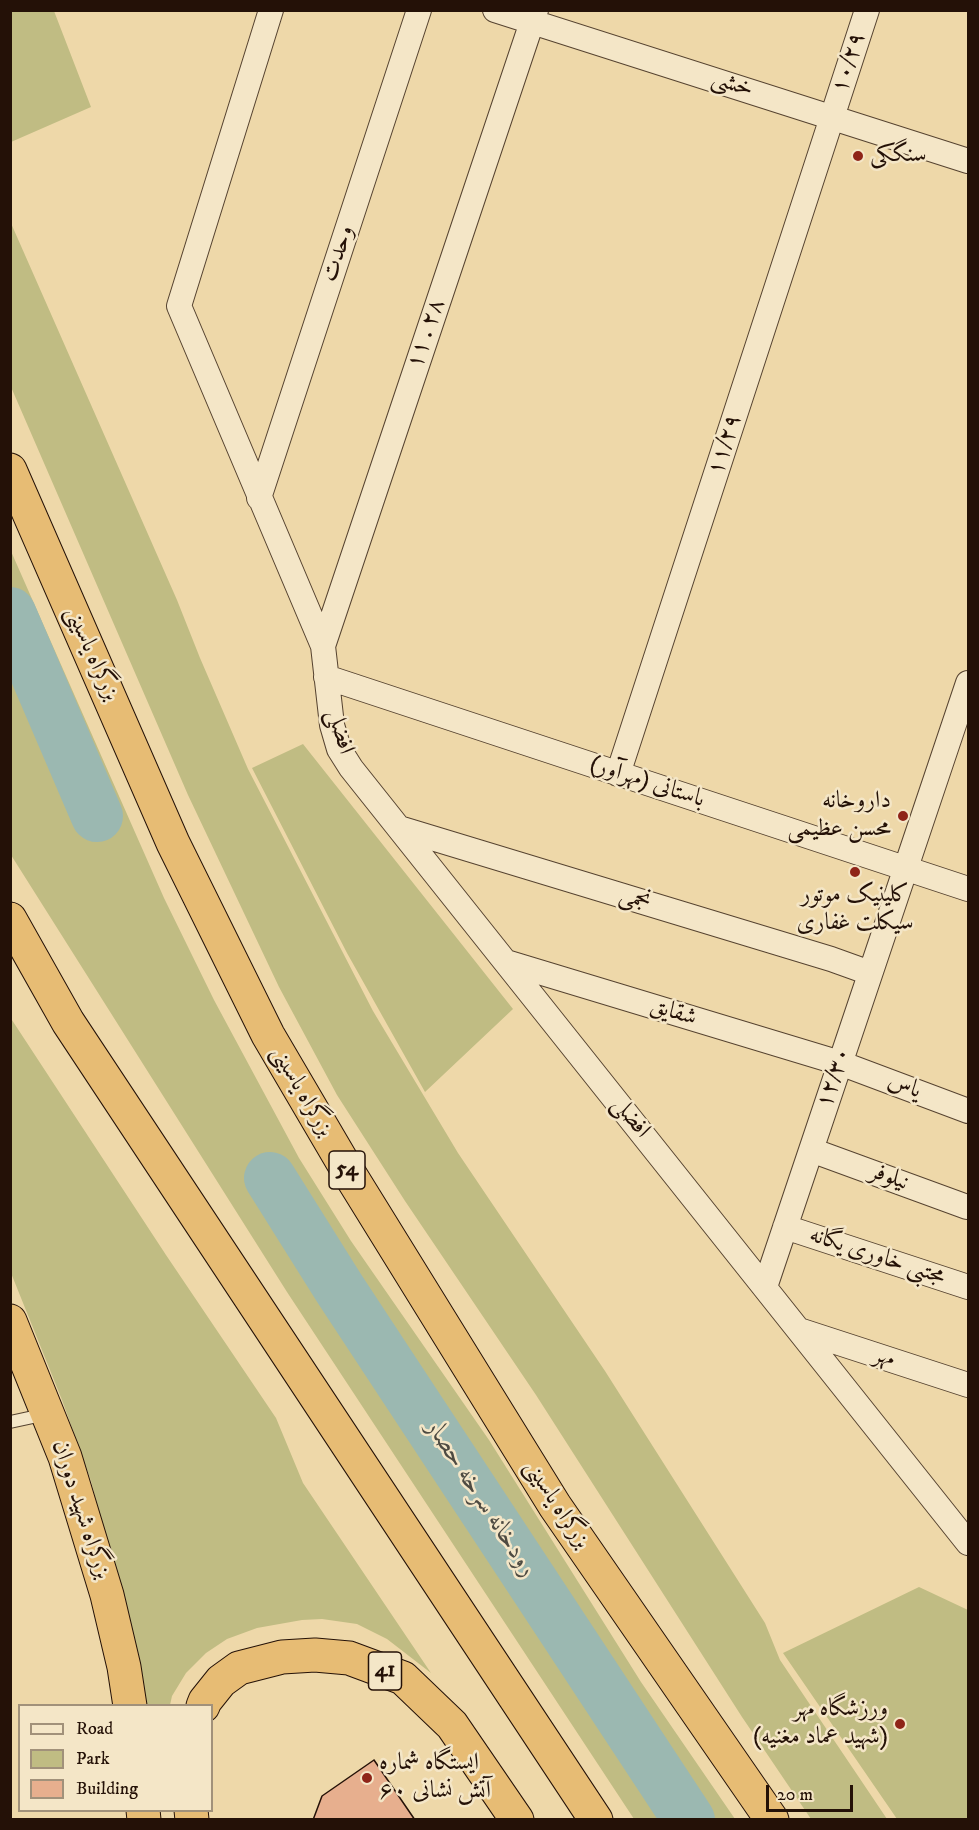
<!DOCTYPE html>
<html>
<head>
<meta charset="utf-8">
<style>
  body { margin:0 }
  #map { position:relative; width:979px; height:1830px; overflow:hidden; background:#eed8a9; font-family:"IM FELL DW Pica",serif }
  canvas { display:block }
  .frame { position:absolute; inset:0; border:12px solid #241107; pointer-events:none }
  .legend { position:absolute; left:18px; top:1704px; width:195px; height:108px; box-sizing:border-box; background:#f4e6c7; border:2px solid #a1917a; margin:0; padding:8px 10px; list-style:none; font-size:18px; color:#241107 }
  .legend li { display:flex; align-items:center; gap:12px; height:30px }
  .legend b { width:30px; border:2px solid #a1917a }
  .scale { position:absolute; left:766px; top:1785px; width:87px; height:27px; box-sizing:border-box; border:3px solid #241107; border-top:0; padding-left:8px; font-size:18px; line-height:21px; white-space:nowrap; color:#241107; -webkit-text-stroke:4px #f4e6c7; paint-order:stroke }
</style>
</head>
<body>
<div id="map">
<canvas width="979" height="1830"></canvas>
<div class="frame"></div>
<ul class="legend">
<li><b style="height:8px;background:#f4e6c7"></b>Road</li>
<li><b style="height:16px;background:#c0bc83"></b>Park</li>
<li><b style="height:16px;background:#e7af8e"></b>Building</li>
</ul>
<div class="scale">20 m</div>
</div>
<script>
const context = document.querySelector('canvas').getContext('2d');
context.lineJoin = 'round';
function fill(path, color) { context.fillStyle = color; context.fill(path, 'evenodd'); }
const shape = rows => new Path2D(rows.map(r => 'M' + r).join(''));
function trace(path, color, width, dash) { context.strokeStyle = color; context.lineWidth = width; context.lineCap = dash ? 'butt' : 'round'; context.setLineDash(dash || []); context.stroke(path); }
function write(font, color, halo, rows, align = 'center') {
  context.font = font + ' "IM FELL DW Pica",Amiri,serif'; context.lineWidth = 5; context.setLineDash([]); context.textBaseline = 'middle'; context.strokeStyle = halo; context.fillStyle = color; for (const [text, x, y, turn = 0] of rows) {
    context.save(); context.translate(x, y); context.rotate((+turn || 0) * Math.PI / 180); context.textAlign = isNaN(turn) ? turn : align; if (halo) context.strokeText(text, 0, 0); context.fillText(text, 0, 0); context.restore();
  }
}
fill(shape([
  [11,10,54,11,91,107,11,142],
  [10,221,177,600,200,658,248,769,373,1011,458,1153,605,1371,765,1623,780,1660,887,1819,811,1819,742,1717,536,1395,405,1201,337,1095,279,987,188,795,11,387],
  [10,549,164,898,214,1000,299,1158,351,1241,489,1440,641,1682,735,1819,634,1819,287,1292,11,855],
  [303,744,513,1009,425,1092,347,953,252,768],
  [10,1017,166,1255,276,1418,303,1483,431,1673,387,1639,357,1624,322,1619,302,1620,257,1628,227,1639,206,1653,186,1673,172,1696,170,1705,142,1705,108,1547,91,1481,62,1400,11,1273],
  [919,1587,968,1610,968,1819,897,1819,783,1653]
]), '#c0bc83');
trace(shape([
  [10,613,97,816],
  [270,1178,339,1288,689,1820]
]), '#9bb8b1', 52);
const building = shape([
  [374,1760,415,1820,313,1820,322,1796,374,1760]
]);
fill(building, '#e7af8e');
trace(building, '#241107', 1.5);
const service = shape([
  [10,1422,47,1414]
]);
const minor = shape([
  [271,10,179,306,323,646,332,725,339,749,351,768,968,1543],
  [495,10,968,161],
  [259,498,419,10],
  [323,646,536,10],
  [326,677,968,889],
  [618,774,867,10],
  [399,828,831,959,870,973],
  [506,962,840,1063,968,1111],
  [811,1150,967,1207],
  [785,1227,968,1287],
  [765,1287,968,683],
  [799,1330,968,1385]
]);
const trunk = shape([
  [10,470,173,843,268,1035,349,1173,555,1506,772,1820],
  [10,919,68,1022,596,1820],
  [10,1321,65,1457,107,1595,124,1667,130,1706],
  [203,1706,205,1701,221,1681,239,1668,282,1657,315,1655,349,1658,403,1678,452,1725,517,1820],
  [143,1810,144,1820],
  [191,1810,192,1820]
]);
trace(service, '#564330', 14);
trace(minor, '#564330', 26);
trace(trunk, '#241107', 35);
trace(service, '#f4e6c7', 12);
trace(minor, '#f4e6c7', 24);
trace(trunk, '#e7bc74', 33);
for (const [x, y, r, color] of [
  [858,156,6,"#8f2418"],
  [903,816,6,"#8f2418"],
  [855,872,6,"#8f2418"],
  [900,1724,6,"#8f2418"],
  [367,1778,6,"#8f2418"]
]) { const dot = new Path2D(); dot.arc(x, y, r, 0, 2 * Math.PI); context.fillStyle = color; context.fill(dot); trace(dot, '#f4e6c7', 2); }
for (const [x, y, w] of [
  [347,1170,36],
  [385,1671,33]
]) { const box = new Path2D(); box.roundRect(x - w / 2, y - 19, w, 38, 4.5); context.fillStyle = '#f4e6c7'; context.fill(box); trace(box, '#241107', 1.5); }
write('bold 22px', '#241107', null, [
  ["54",347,1170],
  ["41",385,1671]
]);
write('24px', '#241107', '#f4e6c7', [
  ["۱۰/۲۹",850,63,-72],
  ["خشی",732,85,17],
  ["وحدت",339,254,-72],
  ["۱۱ . ۲۸",427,334,-71],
  ["۱۱/۲۹",726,445,-72],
  ["بزرگراه یاسینی",91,654,66],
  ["افضلی",339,732,73],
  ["باستانی (مهرآور)",647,783,18],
  ["نجمی",635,900,17],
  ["شقایق",673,1013,17],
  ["۱۲/۳۰",835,1078,-71],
  ["یاس",904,1087,21],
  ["بزرگراه یاسینی",301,1092,60],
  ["افضلی",630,1118,51],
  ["نیلوفر",889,1178,20],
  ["مجتبی خاوری یگانه",877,1257,18],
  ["مهر",884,1358,18],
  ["بزرگراه یاسینی",556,1505,57],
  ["بزرگراه شهید دوران",80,1510,72]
]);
write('24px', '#241107', '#f4e6c7', [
  ["سنگکی",870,156],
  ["داروخانه",891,802,"right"],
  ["محسن عظیمی",891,830,"right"],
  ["کلینیک موتور",855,896,"center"],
  ["سیکلت غفاری",855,924,"center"],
  ["ورزشگاه مهر",888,1710,"right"],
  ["(شهید عماد مغنیه)",888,1738,"right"],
  ["ایستگاه شماره",379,1764],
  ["۶۰ آتش نشانی",379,1792]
], 'left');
write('italic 26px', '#4e4b42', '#f4e6c7', [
  ["رودخانه سرخه حصار",480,1499,57]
]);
</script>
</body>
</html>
